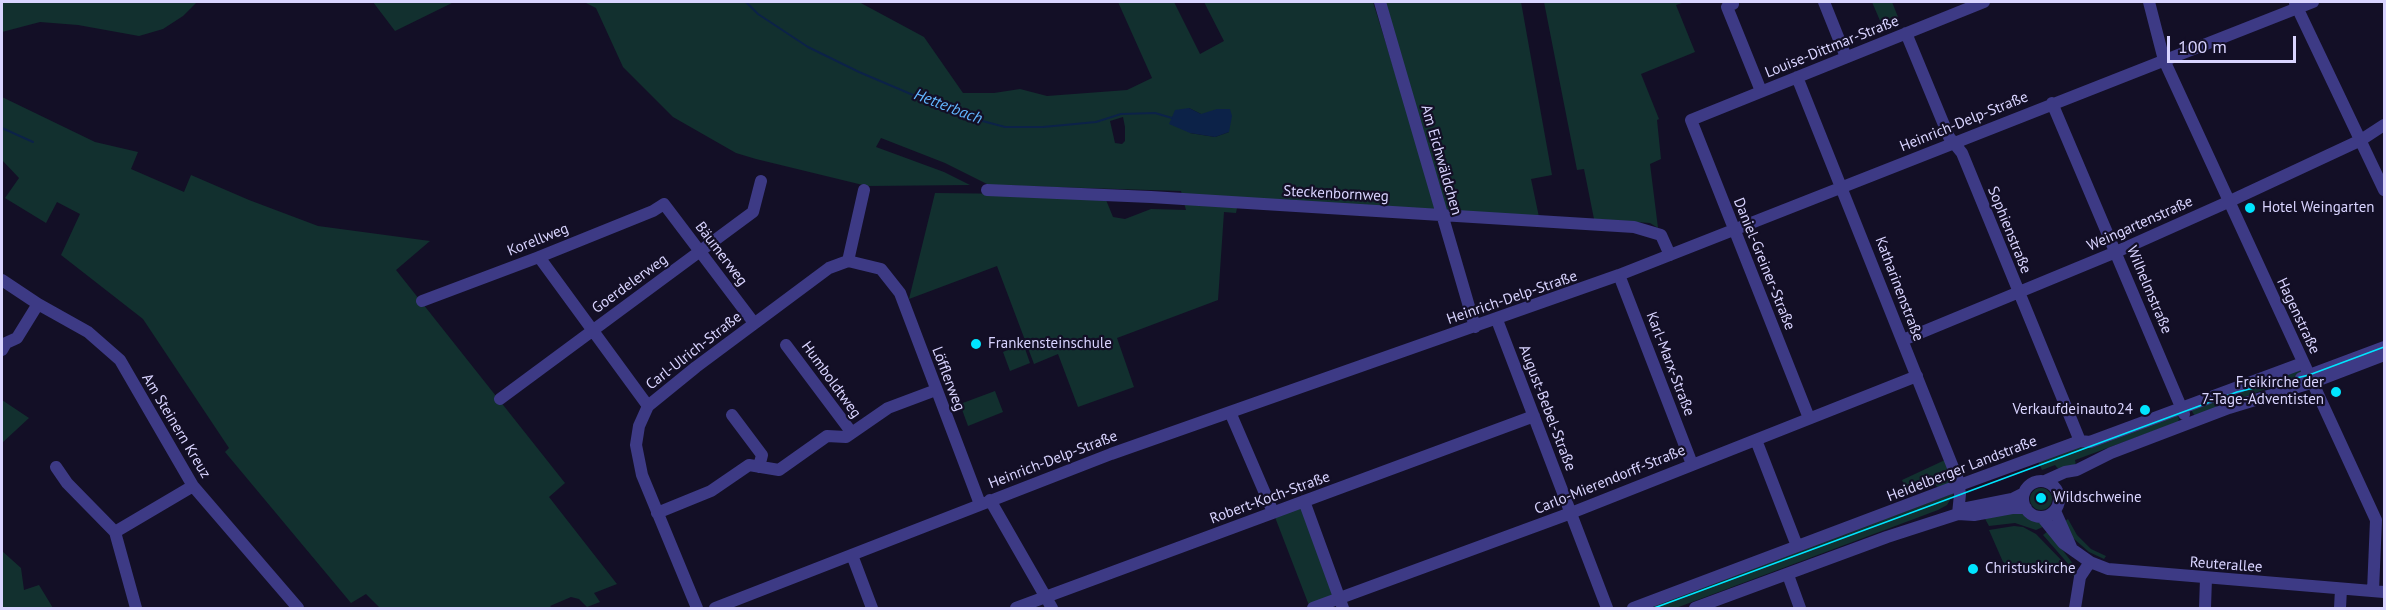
<!DOCTYPE html>
<html>
<head>
<meta charset="utf-8">
<style>
  body { margin:0 }
  #map { position:relative; width:2386px; height:610px; overflow:hidden; background:#130f26; font-family:"PT Sans",sans-serif }
  canvas { display:block }
  .frame { position:absolute; inset:0; border:3px solid #d9d4ff; pointer-events:none }
  .scale { position:absolute; left:2167px; top:36px; width:129px; height:27px; box-sizing:border-box; border:3px solid #d9d4ff; border-top:0; padding-left:8px; font-size:18px; line-height:21px; white-space:nowrap; color:#d9d4ff; -webkit-text-stroke:4px #130f26; paint-order:stroke }
</style>
</head>
<body>
<div id="map">
<canvas width="2386" height="610"></canvas>
<div class="frame"></div>
<div class="scale">100 m</div>
</div>
<script>
const context = document.querySelector('canvas').getContext('2d');
context.lineJoin = 'round';
function fill(path, color) { context.fillStyle = color; context.fill(path, 'evenodd'); }
const shape = rows => new Path2D(rows.map(r => 'M' + r).join(''));
function trace(path, color, width, dash) { context.strokeStyle = color; context.lineWidth = width; context.lineCap = dash ? 'butt' : 'round'; context.setLineDash(dash || []); context.stroke(path); }
function write(font, color, halo, rows, align = 'center') {
  context.font = font + ' "PT Sans",sans-serif'; context.lineWidth = 4.5; context.setLineDash([]); context.textBaseline = 'middle'; context.strokeStyle = halo; context.fillStyle = color; for (const [text, x, y, turn = 0] of rows) {
    context.save(); context.translate(x, y); context.rotate((+turn || 0) * Math.PI / 180); context.textAlign = isNaN(turn) ? turn : align; if (halo) context.strokeText(text, 0, 0); context.fillText(text, 0, 0); context.restore();
  }
}
fill(shape([
  [2,2,197,2,183,16,163,29,139,36,78,25,40,22,2,32],
  [373,2,454,2,395,31],
  [510,2,859,2,924,37,963,93,994,93,1020,89,1047,96,1127,90,1152,78,1118,2,1174,2,1200,54,1224,41,1204,2,1373,2,1438,210,1239,198,1236,213,1224,212,1218,300,1117,338,1134,387,1078,407,1058,354,1034,364,997,266,909,299,935,193,1104,195,1113,217,1125,219,1151,209,1186,210,1181,191,989,185,945,163,881,138,876,147,944,172,970,185,867,186,756,159,736,153,673,117,623,67,596,8,586,3],
  [1189,108,1201,114,1229,132,1215,137,1190,133],
  [1123,117,1125,127,1125,141,1122,144,1115,143,1110,121],
  [1383,2,1521,2,1552,175,1531,179,1539,217,1445,212],
  [1544,2,1685,2,1676,5,1695,52,1641,74,1659,119,1657,120,1661,159,1650,164,1658,228,1650,223,1594,219,1584,169,1577,170],
  [1872,2,1892,2,1898,17,1881,23],
  [2,97,95,142,138,152,131,169,184,192,191,175,249,200,318,226,430,241,396,270,565,483,549,497,617,584,594,593,600,602,587,607,579,599,571,597,550,606,552,608,380,608,366,594,351,603,225,452,229,448,143,319,61,255,80,214,57,202,46,223,5,198,19,178,2,160],
  [1023,343,1030,363,1010,371,1003,352],
  [2293,368,2302,371,2296,377,2272,382,2271,387,2195,416,2193,413,2190,408],
  [995,391,1003,412,968,426,960,404],
  [2,400,29,418,2,443],
  [2177,413,2179,419,2178,422,2075,460,2076,465,2061,472,2055,465,2042,470,2038,461],
  [1945,460,1952,481,1939,489,1934,483,1908,494,1902,480],
  '2030 499a11 11 0 1 1 22 0a11 11 0 1 1-22 0Z',
  [1954,493,1947,505,1938,510,1676,608,1637,608],
  [1304,501,1340,599,1310,608,1273,512],
  [2019,511,2038,520,2045,526,2036,530,2015,523,1989,526,1984,517],
  [2068,519,2077,535,2091,549,2106,556,2104,559,2089,552,2073,538,2062,523],
  [2014,526,2023,527,2036,534,2066,565,2069,572,2012,567,2003,562,1989,530],
  [2048,531,2074,565,2077,575,2074,577,2070,566,2043,535],
  [2,551,21,568,24,590,39,585,53,608,2,608]
]), '#12302f');
fill(shape([
  [1189,108,1201,114,1217,109,1230,109,1232,116,1229,132,1215,137,1190,133,1169,124,1175,110]
]), '#0c2248');
trace(shape([
  [746,2,758,14,808,47,859,72,960,115,1005,127,1043,127,1096,122,1121,114,1155,113,1172,118],
  [2,128,33,142]
]), '#0c2248', 2);
trace(shape([
  [1380,2,1475,327],
  [1824,2,1846,57],
  [2149,2,2164,60,2376,520,2373,591],
  [2295,3,2384,190],
  [1733,4,1727,7,1761,91],
  [1906,33,1949,137,1962,153,2080,441],
  [1797,77,1958,480,1960,494,1958,514],
  [2052,103,2184,414],
  [987,190,1151,197,1634,227,1661,235,1670,255],
  [539,257,648,406],
  [848,261,864,190],
  [1619,275,1692,464],
  [2,280,38,304,88,332,120,360,193,486,298,608],
  [422,301,539,257,653,211,664,204,754,323],
  [1497,320,1607,608],
  [1903,340,2116,252,2228,202,2361,140,2384,125],
  [786,345,852,433],
  [2,350,6,343,17,338,38,304],
  [2301,378,2384,347],
  [500,399,753,212,761,181],
  [1230,412,1273,512],
  [732,415,762,455,759,467],
  [1809,418,1691,120,1984,2],
  [1756,440,1797,546],
  [56,467,67,483,115,532],
  '2023 499a18 18 0 1 1 36 0a18 18 0 1 1-36 0Z',
  [2045,481,2065,472,2077,470,2111,453,2229,408,2314,382,2384,355],
  [990,500,1052,608],
  [1304,501,1343,608],
  [2055,511,2071,547],
  [657,513,711,491,749,465,779,470,827,436,846,437,888,408,936,390],
  [1958,514,1974,515,2012,508,2026,508],
  [2042,517,2063,543,2090,562,2108,569,2384,592],
  [852,555,872,608],
  [1788,575,1800,608],
  [136,608,115,532,193,486],
  [697,608,642,475,636,445,639,426,648,406,696,367,829,268,848,261,881,269,900,293,980,504],
  [715,608,1111,454,1619,275,2313,2],
  [1016,608,1534,416],
  [1313,608,1571,513,1917,376],
  [1633,608,1946,490,2080,441,2090,442,2303,363],
  [1695,608,1887,537,1958,514,1967,508,2012,499,2024,493],
  [2075,608,2080,577,2090,562],
  [2205,608,2206,578],
  [2340,608,2341,589]
]), '#3d3a85', 12);
trace(shape([
  [1654,608,2237,392,2309,375,2384,347]
]), '#00e5ff', 1.5);
for (const [x, y, r, color] of [
  [2250,208,6,"#00e5ff"],
  [976,344,6,"#00e5ff"],
  [2336,392,6,"#00e5ff"],
  [2145,410,6,"#00e5ff"],
  [2041,498,6,"#00e5ff"],
  [1973,569,6,"#00e5ff"]
]) { const dot = new Path2D(); dot.arc(x, y, r, 0, 2 * Math.PI); context.fillStyle = color; context.fill(dot); trace(dot, '#130f26', 2); }
write('15px', '#d9d4ff', '#130f26', [
  ["Louise-Dittmar-Straße",1832,47,-22],
  ["Heinrich-Delp-Straße",1964,122,-22],
  ["Am Eichwäldchen",1441,160,74],
  ["Steckenbornweg",1336,194,3],
  ["Weingartenstraße",2140,224,-24],
  ["Sophienstraße",2009,230,68],
  ["Korellweg",538,240,-22],
  ["Bäumerweg",721,254,53],
  ["Daniel-Greiner-Straße",1764,264,68],
  ["Goerdelerweg",630,284,-36],
  ["Katharinenstraße",1899,289,69],
  ["Wilhelmstraße",2149,290,67],
  ["Heinrich-Delp-Straße",1512,298,-19],
  ["Hagenstraße",2298,316,65],
  ["Carl-Ulrich-Straße",694,351,-38],
  ["Karl-Marx-Straße",1670,364,69],
  ["Löfflerweg",948,379,69],
  ["Humboldtweg",831,380,54],
  ["August-Bebel-Straße",1547,408,69],
  ["Am Steinern Kreuz",176,426,59],
  ["Heinrich-Delp-Straße",1053,460,-21],
  ["Heidelberger Landstraße",1962,469,-21],
  ["Carlo-Mierendorff-Straße",1610,480,-22],
  ["Robert-Koch-Straße",1270,498,-20],
  ["Reuterallee",2226,565,4]
]);
write('15px', '#d9d4ff', '#130f26', [
  ["Hotel Weingarten",2262,208],
  ["Frankensteinschule",988,344],
  ["Freikirche der",2324,383,"right"],
  ["7-Tage-Adventisten",2324,400,"right"],
  ["Verkaufdeinauto24",2133,410,"right"],
  ["Wildschweine",2053,498],
  ["Christuskirche",1985,569]
], 'left');
write('italic 16px', '#62b6ff', '#130f26', [
  ["Hetterbach",948,107,21]
]);
</script>
</body>
</html>
